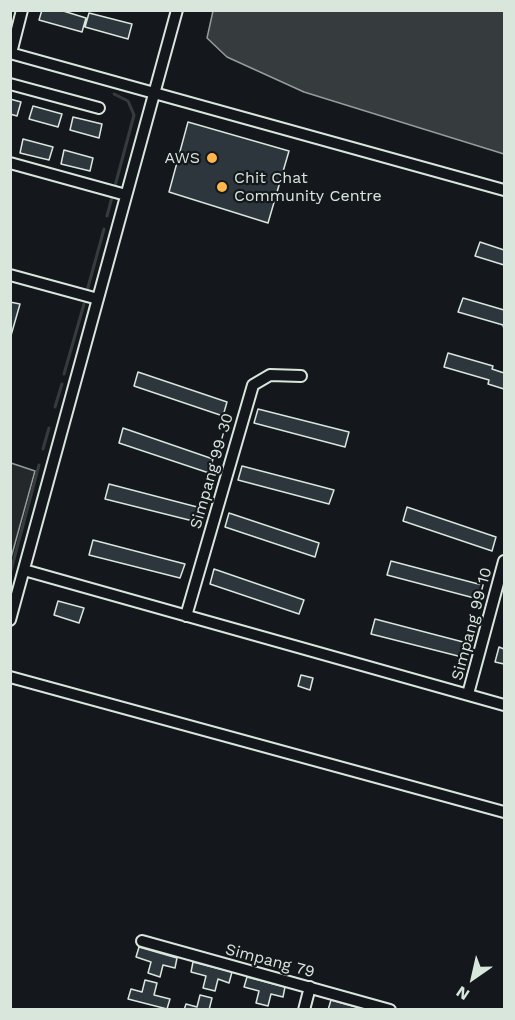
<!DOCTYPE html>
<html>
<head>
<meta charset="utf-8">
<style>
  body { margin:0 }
  #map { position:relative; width:515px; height:1020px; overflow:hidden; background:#14181c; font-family:"Work Sans",sans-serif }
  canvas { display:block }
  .frame { position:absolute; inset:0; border:12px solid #d8e6dc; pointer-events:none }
  .north { position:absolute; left:443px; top:948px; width:60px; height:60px; -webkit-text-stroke:4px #14181c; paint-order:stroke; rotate:214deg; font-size:16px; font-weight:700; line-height:24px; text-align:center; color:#d8e6dc }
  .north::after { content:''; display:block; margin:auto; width:21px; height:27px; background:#d8e6dc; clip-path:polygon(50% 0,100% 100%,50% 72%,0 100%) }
</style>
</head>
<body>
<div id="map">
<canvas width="515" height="1020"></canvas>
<div class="frame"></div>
<div class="north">N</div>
</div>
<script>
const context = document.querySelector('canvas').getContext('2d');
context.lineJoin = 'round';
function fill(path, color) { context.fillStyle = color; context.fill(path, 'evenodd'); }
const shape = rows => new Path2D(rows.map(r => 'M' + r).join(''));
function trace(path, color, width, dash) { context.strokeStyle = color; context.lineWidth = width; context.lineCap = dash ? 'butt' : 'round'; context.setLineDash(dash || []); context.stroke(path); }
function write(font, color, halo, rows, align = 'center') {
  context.font = font + ' "Work Sans",sans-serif'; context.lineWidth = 4.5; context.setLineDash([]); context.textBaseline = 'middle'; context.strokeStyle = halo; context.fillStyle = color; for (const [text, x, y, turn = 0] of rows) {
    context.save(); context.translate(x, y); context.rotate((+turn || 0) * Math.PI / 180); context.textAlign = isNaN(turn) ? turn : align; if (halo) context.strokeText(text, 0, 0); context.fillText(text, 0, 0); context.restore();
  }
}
const parking = shape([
  [11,463,35,471,11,558,10,463,11,463]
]);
fill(parking, '#24282b');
trace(parking, '#939e99', 1.5);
const water = shape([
  [213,11,504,11,504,154,304,92,227,57,207,38,213,11]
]);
fill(water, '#363b3e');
trace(water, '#939e99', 1.5);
trace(shape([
  [114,94,128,101,134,115,115,186],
  [107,216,112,197],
  [87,291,104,229],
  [64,374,84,304],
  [55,407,62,384],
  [43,449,49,428],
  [10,574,39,465]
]), '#363b3e', 3);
const building = shape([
  [42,10,60,10,86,18,82,32,39,20,42,10],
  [89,13,132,24,128,39,85,27,89,13],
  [10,99,21,102,17,116,10,114,10,99],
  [33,106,62,114,58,127,29,119,33,106],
  [73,117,102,124,99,138,70,130,73,117],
  [188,122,289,151,268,223,169,192,188,122],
  [23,139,53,147,49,160,20,153,23,139],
  [64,150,93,158,90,171,61,164,64,150],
  [480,242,504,250,504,265,475,256,480,242],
  [463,298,504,310,504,329,503,325,458,312,463,298],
  [10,302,20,304,10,339,10,302],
  [448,353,493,366,492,369,504,373,504,389,488,384,489,380,444,367,448,353],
  [138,372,227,402,223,416,134,386,138,372],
  [258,409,349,432,345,447,254,423,258,409],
  [123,428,213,459,209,473,119,443,123,428],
  [242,466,334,490,329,504,238,480,242,466],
  [109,484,201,508,197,522,105,499,109,484],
  [407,507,496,537,492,551,403,521,407,507],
  [229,513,319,543,315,557,225,527,229,513],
  [93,540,185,564,180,578,89,555,93,540],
  [391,561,482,585,478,599,387,575,391,561],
  [214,569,304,600,299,614,210,584,214,569],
  [58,601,84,608,79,623,54,615,58,601],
  [375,619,467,643,462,657,371,634,375,619],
  [499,647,504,649,504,664,495,662,499,647],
  [301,675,313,678,310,690,298,686,301,675],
  [139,947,177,958,175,968,163,965,160,977,148,973,151,962,136,957,139,947],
  [193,962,232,972,229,983,218,979,215,991,203,988,206,976,191,972,193,962],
  [247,977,285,987,283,997,271,994,268,1006,256,1003,259,991,244,987,247,977],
  [145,980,157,983,154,995,170,999,167,1009,128,999,131,989,142,992,145,980],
  [200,995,212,998,209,1010,184,1010,186,1004,197,1007,200,995],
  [331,1000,367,1010,328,1010,331,1000]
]);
fill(building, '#2c363c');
trace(building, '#d8e6dc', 1.5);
const minor = shape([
  [10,53,504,190],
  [11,53,22,10],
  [10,84,99,108],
  [10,163,126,195],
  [10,275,98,299],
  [24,570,504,705],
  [186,616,253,385,270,375,301,376],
  [10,620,177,10],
  [10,677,504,812],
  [468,694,504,561],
  [142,941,390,1010],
  [304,1010,310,987]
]);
trace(minor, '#d8e6dc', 14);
trace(minor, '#14181c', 10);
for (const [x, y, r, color] of [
  [212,158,6,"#ffb74d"],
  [222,187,6,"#ffb74d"]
]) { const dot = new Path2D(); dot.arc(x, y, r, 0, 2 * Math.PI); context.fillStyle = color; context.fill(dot); trace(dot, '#14181c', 2); }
write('16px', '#d8e6dc', '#14181c', [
  ["AWS",200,158],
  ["Chit Chat",234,178,"left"],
  ["Community Centre",234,196,"left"]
], 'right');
write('16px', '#d8e6dc', '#14181c', [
  ["Simpang 99-30",212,471,-74],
  ["Simpang 99-10",472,624,-75],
  ["Simpang 79",270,961,15]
]);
</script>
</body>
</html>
